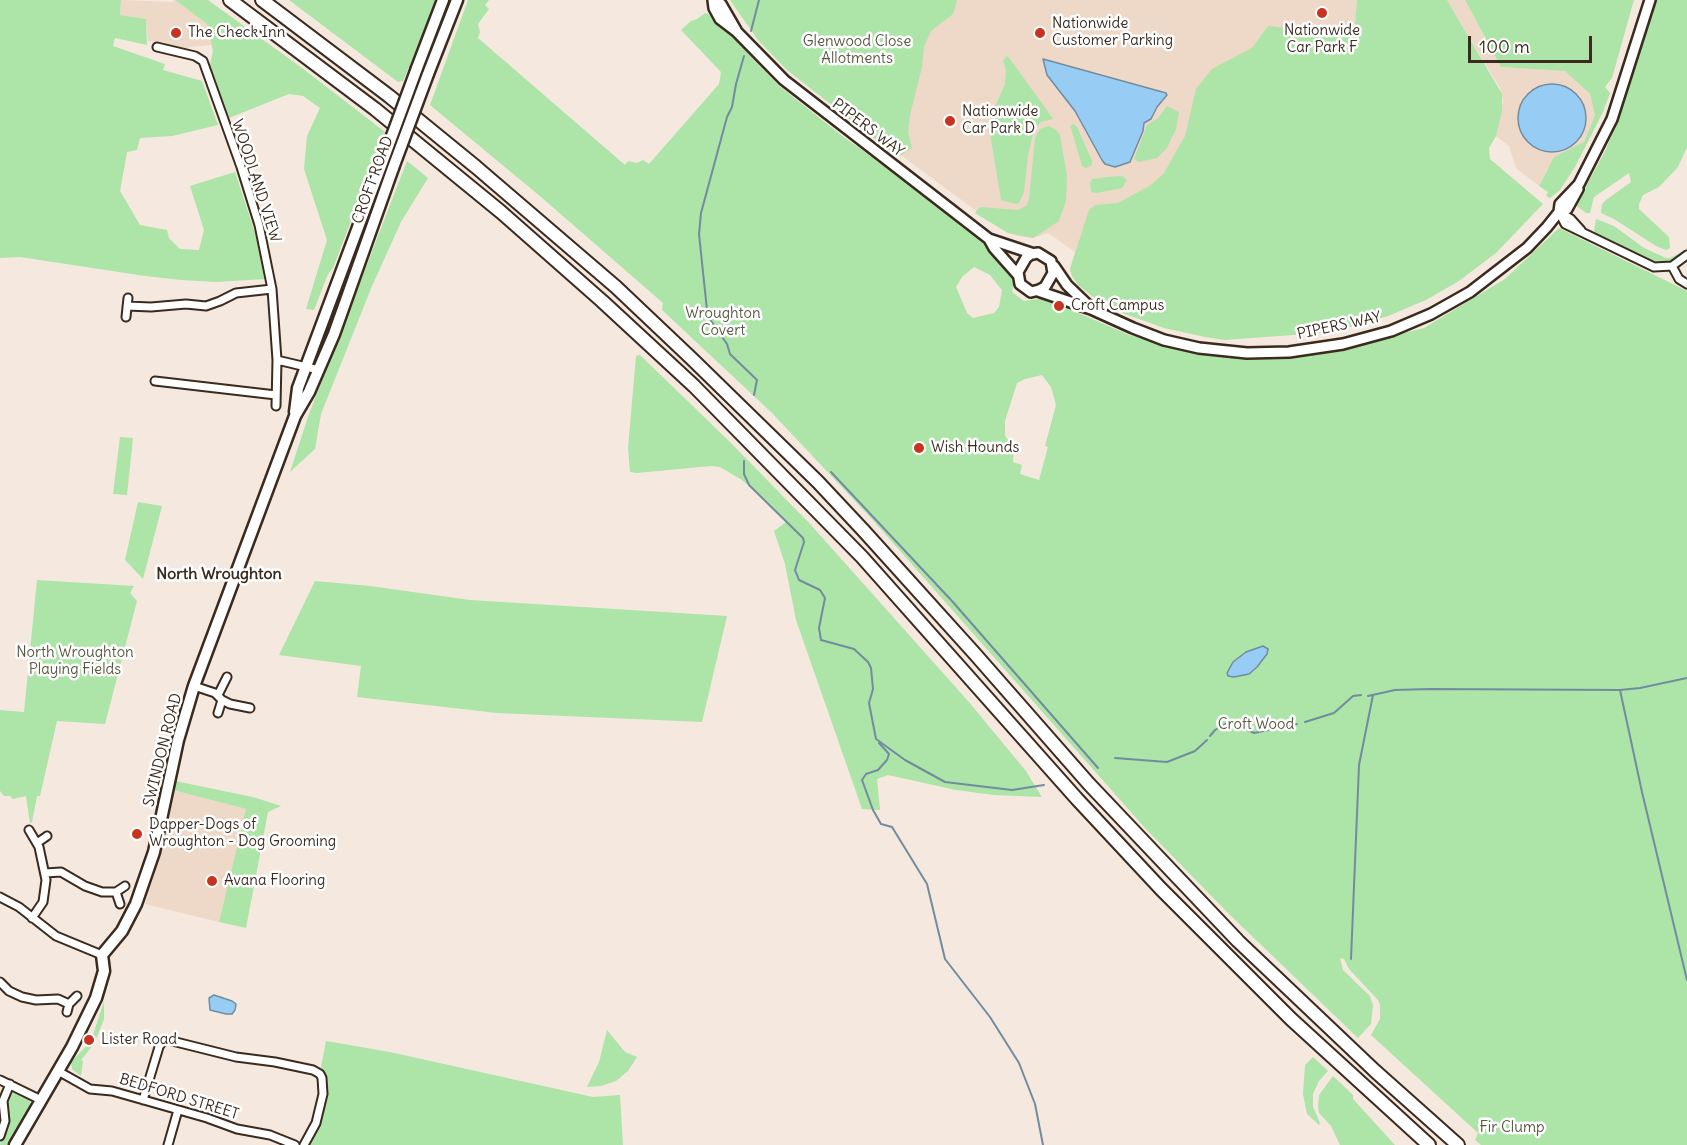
<!DOCTYPE html>
<html>
<head>
<meta charset="utf-8">
<style>
  body { margin:0 }
  #map { position:relative; width:1687px; height:1145px; overflow:hidden; background:#f5e8de; font-family:Delius,sans-serif }
  canvas { display:block }
  .scale { position:absolute; left:1468px; top:36px; width:124px; height:27px; box-sizing:border-box; border:3px solid #3b2a1e; border-top:0; padding-left:8px; font-size:18px; line-height:21px; white-space:nowrap; color:#3b2a1e; -webkit-text-stroke:4px #fff; paint-order:stroke }
</style>
</head>
<body>
<div id="map">
<canvas width="1687" height="1145"></canvas>
<div class="scale">100 m</div>
</div>
<script>
const context = document.querySelector('canvas').getContext('2d');
context.lineJoin = 'round';
function fill(path, color) { context.fillStyle = color; context.fill(path, 'evenodd'); }
const shape = rows => new Path2D(rows.map(r => 'M' + r).join(''));
function trace(path, color, width, dash) { context.strokeStyle = color; context.lineWidth = width; context.lineCap = dash ? 'butt' : 'round'; context.setLineDash(dash || []); context.stroke(path); }
function write(font, color, halo, rows, align = 'center') {
  context.font = font + ' Delius,sans-serif'; context.lineWidth = 5; context.setLineDash([]); context.textBaseline = 'middle'; context.strokeStyle = halo; context.fillStyle = color; for (const [text, x, y, turn = 0] of rows) {
    context.save(); context.translate(x, y); context.rotate((+turn || 0) * Math.PI / 180); context.textAlign = isNaN(turn) ? turn : align; if (halo) context.strokeText(text, 0, 0); context.fillText(text, 0, 0); context.restore();
  }
}
fill(shape([
  [121,0,172,2,175,0,207,24,212,45,190,47,187,50,167,46,165,43,148,41,146,19,120,15],
  [944,0,1357,0,1354,35,1347,35,1144,321,1111,307,1079,286,1072,276,1070,269,1075,252,1048,233,1033,238,1017,236,1002,230,902,156,895,144,904,90],
  [1447,0,1465,0,1501,67,1565,71,1590,94,1595,115,1584,142,1547,169,1539,186,1516,168,1509,146,1496,136,1503,101,1500,88],
  [173,790,246,809,219,922,145,904,160,857,170,814]
]), '#eed8c7');
fill(shape([
  [0,0,121,0,120,15,146,19,147,45,115,38,113,46,165,64,163,70,202,81,218,125,172,136,140,138,137,150,127,152,120,191,140,225,167,230,169,238,180,249,199,250,204,230,190,186,235,172,256,236,265,279,216,282,181,280,145,276,20,257,0,258],
  [175,0,208,0,302,68,385,132,333,268,328,274,314,310,306,309,327,240,304,169,307,136,320,108,303,96,289,94,229,118,210,65,213,51,207,24],
  [289,0,437,0,403,81,398,82],
  [468,0,489,0,485,5,489,9,478,24,480,32,478,38,625,165,628,161,637,163,643,160,649,164,719,84,721,72,681,30,691,21,697,19,705,13,708,14,719,22,778,85,841,135,948,212,995,253,1014,279,1012,292,1024,301,1044,298,1129,335,1220,357,1318,355,1424,328,1505,279,1559,228,1687,291,1687,1145,1481,1145,1475,1140,1478,1133,1371,1035,1380,1019,1380,1005,1378,1000,1349,969,1344,959,1340,958,1343,970,1370,996,1373,1005,1371,1024,1358,1038,1229,914,1145,828,871,518,772,413,662,310,663,303,541,197,430,105],
  [974,267,990,275,1002,290,999,307,994,313,973,318,967,313,956,287,962,277],
  [1042,375,1051,387,1056,405,1045,446,1048,447,1039,480,1020,474,1022,465,1013,462,1014,447,1005,436,1005,421,1017,383,1025,379],
  [730,0,957,0,953,14,931,31,924,47,922,67,910,115,908,133,912,148,898,157,787,70,758,40],
  [1357,0,1447,0,1502,94,1502,111,1496,136,1489,148,1490,159,1543,204,1496,253,1459,281,1426,300,1388,316,1350,327,1320,333,1224,340,1205,337,1164,328,1125,314,1092,296,1079,286,1072,276,1070,269,1089,210,1095,205,1118,203,1151,185,1164,173,1185,136,1196,89,1212,69,1252,48,1268,26,1354,35],
  [1465,0,1634,0,1612,78,1605,87,1610,93,1603,112,1575,167,1560,190,1550,198,1546,196,1548,192,1539,186,1554,157,1584,142,1595,115,1590,94,1565,71,1501,67],
  [1656,0,1687,0,1687,147,1678,167,1659,187,1643,195,1639,204,1639,209,1669,237,1670,248,1666,250,1656,246,1614,219,1601,213,1602,204,1606,200,1631,182,1629,173,1594,197,1590,213,1586,213,1576,205,1604,153,1616,126],
  [1008,56,1053,119,1041,122,1034,130,1028,155,1024,192,1019,203,1016,204,1001,200,989,127,994,109,1005,84,1006,71,1003,60],
  [1167,106,1179,112,1176,129,1167,148,1157,158,1139,162,1134,159,1147,125,1158,118],
  [1073,124,1077,127,1092,161,1092,165,1086,168,1082,166,1071,128,1070,126],
  [1048,126,1055,129,1060,135,1067,176,1066,201,1059,221,1033,238,1008,233,975,213,980,207,1018,210,1026,206,1029,200,1035,138,1040,129],
  [407,161,428,178,401,222,372,286,321,414,315,449,290,472,309,414],
  [1122,176,1127,180,1122,188,1096,193,1091,192,1090,183,1092,179,1106,177],
  [1596,219,1614,226,1644,248,1666,258,1670,258,1686,250,1673,262,1655,262,1595,233,1594,231],
  [640,355,731,443,811,525,968,701,1026,771,1042,797,994,795,956,790,888,775,877,779,880,810,862,809,796,620,785,564,774,531,786,522,766,500,742,480,720,467,711,466,637,473,630,472,628,448,636,356],
  [120,437,133,438,127,495,113,494],
  [138,502,162,506,143,579,125,560],
  [37,580,134,586,130,593,137,601,105,724,57,721,40,796,37,796,32,822,30,823,26,796,13,799,10,796,4,796,0,791,0,710,24,712],
  [315,581,370,586,470,600,727,616,702,722,497,713,357,697,361,666,279,655],
  [175,781,253,797,281,806,268,812,246,928,219,922,246,809,173,790],
  [104,1001,104,1019,94,1044,81,1060,83,1061,81,1076,72,1069,71,1062,91,1041],
  [607,1030,625,1052,637,1057,628,1071,616,1081,601,1086,587,1087,599,1062],
  [326,1041,390,1052,593,1097,620,1095,623,1145,309,1145,319,1126,327,1091,327,1079,321,1067],
  [1313,1057,1328,1071,1319,1081,1313,1094,1313,1107,1320,1123,1319,1125,1307,1114,1303,1094,1305,1065],
  [1333,1076,1353,1095,1353,1099,1395,1145,1340,1145,1331,1126,1319,1113,1318,1106,1319,1095],
  [18,1092,28,1097,31,1105,8,1145,0,1145,8,1118,7,1101,13,1093]
]), '#ade4a8');
const water = shape([
  [1043,59,1166,93,1167,95,1157,107,1151,119,1144,123,1143,131,1130,162,1115,167,1105,164,1102,160,1075,111,1047,75,1043,59],
  '1518 118a34 34 0 1 1 68 0a34 34 0 1 1-68 0Z',
  [1263,646,1268,649,1267,654,1257,667,1249,674,1234,677,1228,676,1227,673,1233,662,1246,652,1263,646],
  [214,995,232,1001,236,1004,235,1010,232,1014,226,1014,210,1010,209,998,214,995]
]);
fill(water, '#97cdf5');
trace(water, '#728c9f', 1.5);
trace(shape([
  [751,31,759,0],
  [744,56,736,84,732,107,727,117,701,213,699,234,707,310,709,318,727,344,730,354,757,380,754,395],
  [744,461,744,474,749,485,803,538,804,542,795,570,799,580,820,590,825,598,819,628,821,640,854,649,868,662,871,668,873,689,869,703,876,739,905,760,945,782,1012,790,1044,785],
  [831,472,952,601,1098,768],
  [1620,690,1640,688,1687,678],
  [1368,696,1395,690,1430,689,1620,690,1642,792,1687,980],
  [1305,722,1334,713,1353,696,1361,695],
  [1210,736,1215,730,1227,723,1235,724,1254,733,1297,724],
  [879,743,889,754,887,760,878,770,866,774,862,780,873,810,881,824,892,827,927,884,945,959,990,1017,1019,1063,1035,1104,1043,1145],
  [1115,758,1167,762,1195,751,1207,740],
  [1351,959,1359,765,1373,695]
]), '#728c9f', 2);
const street = shape([
  [157,47,195,56,203,61,241,167,259,225,272,289,277,360,276,406],
  [1559,212,1565,224,1654,267,1672,266,1687,255],
  [1560,212,1571,219,1581,230],
  [1672,266,1679,279,1687,284],
  [127,306,151,307,186,304,206,306,220,301,236,293,272,289],
  [126,317,128,298],
  [277,360,319,370],
  [155,381,276,395],
  [194,686,215,693,222,700,230,704,250,708],
  [218,695,227,677],
  [218,713,222,700],
  [29,830,39,847,46,880,43,902,32,918],
  [37,843,47,836],
  [45,873,61,872,85,886,102,892,116,892,125,886],
  [116,892,120,904],
  [0,897,19,907,56,936,102,955],
  [0,982,9,991,22,997,36,1000,58,999,69,1004],
  [67,1012,69,1004,77,996],
  [58,1071,90,1089,112,1091,207,1118,237,1129,270,1135,295,1145],
  [0,1080,41,1100],
  [143,1100,159,1047,162,1042,168,1040,236,1057,275,1062,313,1070,320,1074,322,1078,323,1094,316,1123,304,1145],
  [0,1136,5,1121,3,1101,10,1084],
  [168,1145,178,1110]
]);
const secondary = shape([
  [713,0,714,8,720,19,737,32,784,80,989,239,994,248,1018,275],
  [713,0,721,4,736,30],
  [1559,212,1567,209,1578,189],
  [989,239,1034,254],
  [1038,253,1051,261,1053,273,1045,287,1039,290,1031,292,1020,284,1018,272,1026,258,1031,254,1038,253],
  [1054,266,1067,285,1090,307],
  [1038,291,1091,309,1133,328,1164,340,1199,348,1247,353,1289,352,1343,344,1391,331,1431,314,1470,292,1527,248,1547,227,1559,212,1560,204,1579,184,1612,119,1650,0]
]);
const primary = shape([
  [417,68,443,0],
  [428,74,457,0],
  [295,412,298,388,382,163],
  [15,1145,72,1047,96,998,104,971,102,955,122,931,136,904,154,852,178,740,194,686,295,416,309,392,334,334,393,168]
]);
const highway = shape([
  [230,0,375,109,501,212,602,301,694,386,862,557,1077,799,1161,889,1291,1019,1429,1145],
  [262,0,389,96,476,167,616,287,692,359,818,482,863,530,975,654,1089,784,1238,941,1375,1071,1458,1145]
]);
trace(street, '#3b2a1e', 11);
trace(secondary, '#3b2a1e', 14);
trace(primary, '#3b2a1e', 15);
trace(highway, '#3b2a1e', 16);
trace(street, '#fff', 7);
trace(secondary, '#fff', 9);
trace(primary, '#fff', 10);
trace(highway, '#fff', 12);
const primaryBridge = shape([
  [382,163,417,68],
  [393,168,428,74]
]);
trace(primaryBridge, '#3b2a1e', 15, []);
trace(primaryBridge, '#fff', 10);
for (const [x, y, r, color] of [
  [1322,13,6,"#c8321e"],
  [176,33,6,"#c8321e"],
  [1040,33,6,"#c8321e"],
  [950,121,6,"#c8321e"],
  [1059,306,6,"#c8321e"],
  [919,448,6,"#c8321e"],
  [137,834,6,"#c8321e"],
  [212,881,6,"#c8321e"],
  [89,1040,6,"#c8321e"]
]) { const dot = new Path2D(); dot.arc(x, y, r, 0, 2 * Math.PI); context.fillStyle = color; context.fill(dot); trace(dot, '#fff', 2); }
write('15px', '#3b2a1e', '#fff', [
  ["Nationwide",1052,24],
  ["Customer Parking",1052,41],
  ["Nationwide",1322,31,"center"],
  ["Car Park F",1322,48,"center"],
  ["The Check Inn",188,33],
  ["Nationwide",962,112],
  ["Car Park D",962,129],
  ["Croft Campus",1071,306],
  ["Wish Hounds",931,448],
  ["Dapper-Dogs of",149,825],
  ["Wroughton - Dog Grooming",149,842],
  ["Avana Flooring",224,881],
  ["Lister Road",101,1040]
], 'left');
write('15px', '#585840', '#fff', [
  ["Glenwood Close",857,42],
  ["Allotments",857,59],
  ["Wroughton",723,314],
  ["Covert",723,331],
  ["North Wroughton",75,653],
  ["Playing Fields",75,670],
  ["Croft Wood",1256,725],
  ["Fir Clump",1512,1128]
]);
write('15px', '#3b2a1e', '#fff', [
  ["PIPERS WAY",868,128,37],
  ["CROFT ROAD",373,180,-70],
  ["WOODLAND VIEW",256,181,72],
  ["PIPERS WAY",1339,326,-12],
  ["SWINDON ROAD",163,750,-76],
  ["BEDFORD STREET",179,1097,17]
]);
write('bold 16px', '#3b2a1e', '#fff', [
  ["North Wroughton",219,574]
]);
</script>
</body>
</html>
